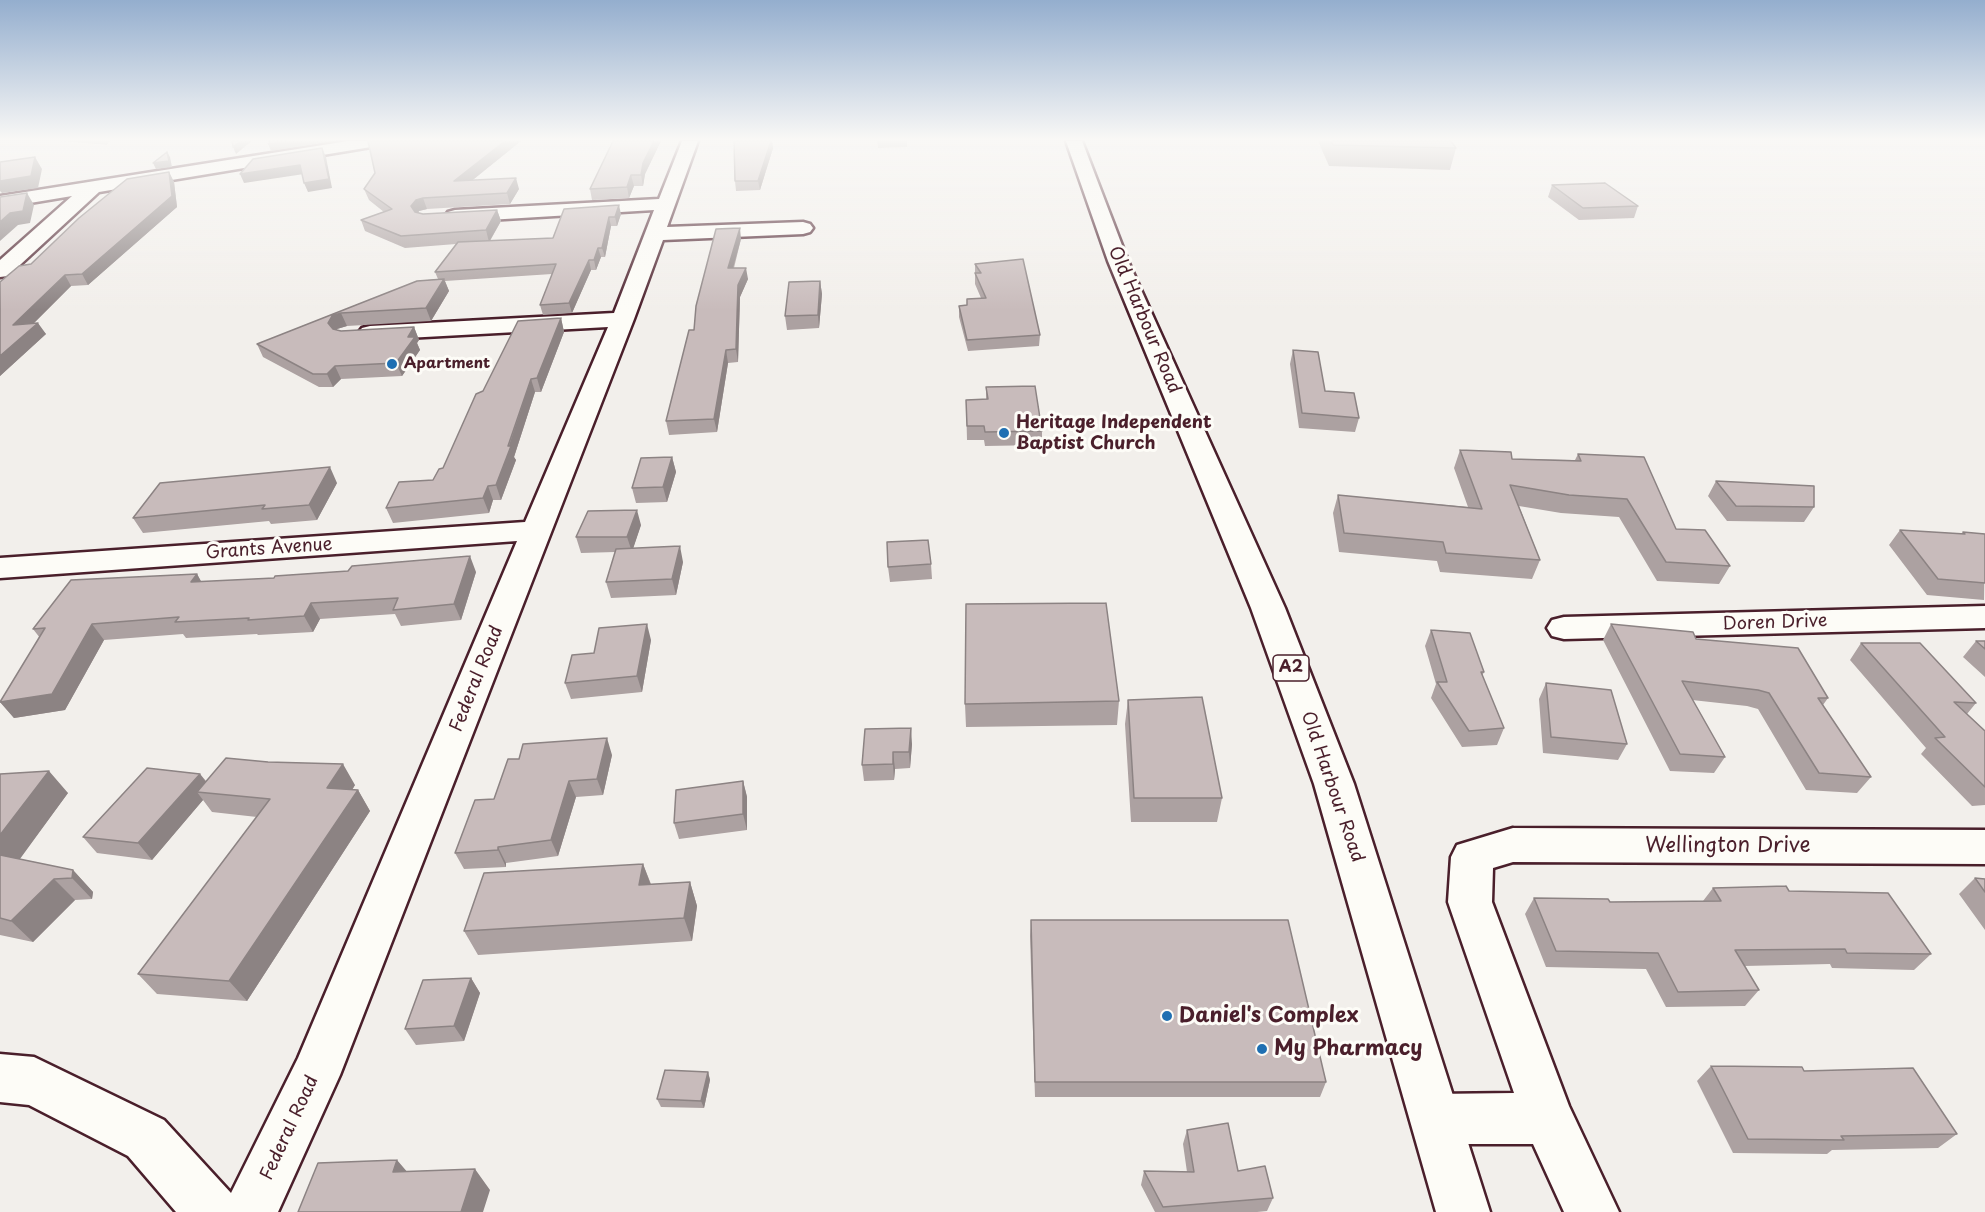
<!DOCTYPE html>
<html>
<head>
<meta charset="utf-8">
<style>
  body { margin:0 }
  canvas { display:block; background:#f2efeb }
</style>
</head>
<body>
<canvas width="1985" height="1212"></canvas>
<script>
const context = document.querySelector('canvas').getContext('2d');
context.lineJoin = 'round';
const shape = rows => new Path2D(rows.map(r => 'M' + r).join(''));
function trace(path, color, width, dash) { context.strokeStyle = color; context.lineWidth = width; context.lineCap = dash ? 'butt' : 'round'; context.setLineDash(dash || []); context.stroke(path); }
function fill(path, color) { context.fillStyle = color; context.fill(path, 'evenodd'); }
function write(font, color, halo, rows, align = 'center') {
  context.font = font + ' "Playpen Sans",sans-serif'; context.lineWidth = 6; context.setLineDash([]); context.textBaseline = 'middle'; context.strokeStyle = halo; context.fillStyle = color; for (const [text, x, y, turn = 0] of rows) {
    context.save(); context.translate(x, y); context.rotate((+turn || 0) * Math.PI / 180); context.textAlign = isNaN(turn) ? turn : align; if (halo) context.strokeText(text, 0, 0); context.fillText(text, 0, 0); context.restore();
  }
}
const minor = shape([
  [348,141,385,141,377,146,99,192,8,276,0,277,0,260,72,196,0,208,0,196,348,141],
  [682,141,698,141,667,227,803,222,810,224,813,228,810,232,803,234,663,240,634,319,340,1075,278,1212,176,1212,128,1156,29,1105,0,1102,0,1054,34,1057,164,1120,231,1193,298,1058,517,541,0,578,0,558,525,522,608,327,370,340,362,338,358,333,362,328,370,326,614,313,654,210,455,222,448,220,445,216,448,212,455,210,659,199,682,141],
  [1985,606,1985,628,1564,639,1552,636,1547,628,1552,620,1564,617,1985,606],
  [1513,828,1985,830,1985,864,1513,862,1493,868,1492,902,1569,1106,1619,1212,1564,1212,1533,1144,1435,1144,1417,1137,1410,1119,1417,1101,1435,1094,1514,1093,1448,902,1451,857,1457,845,1513,828]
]);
const major = shape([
  [1066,141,1082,141,1128,261,1285,608,1354,784,1490,1212,1436,1212,1314,784,1251,608,1108,261,1066,141]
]);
trace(minor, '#4a1f2b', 5);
trace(major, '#4a1f2b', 5);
fill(minor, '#fdfcf7');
fill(major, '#fdfcf7');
fill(shape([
  [58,141,110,141,107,145],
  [368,141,521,141,472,180,519,189,510,204,427,209,419,211,418,213,423,214,497,210,501,221,490,241,553,238,564,209,621,214,617,226,611,226,605,257,601,257,596,270,591,270,572,313,543,315,540,305,552,274,445,281,449,291,431,321,347,326,337,329,336,330,341,331,414,327,419,340,417,343,420,350,402,376,341,379,333,387,319,387,263,357,257,344,417,281,438,279,435,272,456,244,405,248,365,231,361,220,384,212,369,200,364,189,375,173],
  [613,141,661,141,645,174,643,186,634,186,629,198,592,200,590,189],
  [772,141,773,148,760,190,736,191,735,181],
  [877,141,907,141,907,147,878,148],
  [1318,141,1451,141,1456,148,1450,170,1329,166],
  [169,172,174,182,177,207,88,285,71,286,34,323,46,334,0,376,0,282,31,264],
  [1552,185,1638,206,1634,218,1579,220,1548,197],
  [741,239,734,268,748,279,740,297,738,362,728,363,717,432,669,435,666,421,694,330],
  [975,264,1040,335,1039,346,968,351,959,317,959,306,967,305,981,298,975,284],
  [820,281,822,294,819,328,787,330,785,316],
  [561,318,564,332,541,392,535,392,514,457,516,460,501,500,493,500,489,513,393,523,386,508,433,480,443,468,483,391],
  [1293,350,1325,391,1359,418,1355,432,1299,428,1290,364],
  [986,387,1042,431,1042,445,985,446,984,440,967,440,966,400,986,399],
  [1460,450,1512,459,1575,460,1578,454,1676,529,1730,566,1719,584,1657,581,1619,517,1561,513,1519,506,1540,560,1532,579,1440,572,1437,561,1339,552,1333,513,1338,495,1468,507,1454,468],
  [672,457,676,472,667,502,636,503,632,488],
  [1716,481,1814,507,1804,522,1727,521,1708,496],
  [337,483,317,520,271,524,269,521,143,533,133,518],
  [641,525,633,548,683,562,676,595,611,598,606,582,615,552,581,553,576,537],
  [1900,530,1961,534,1963,532,1985,534,1984,600,1927,595,1889,545],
  [931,564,932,579,890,582,888,567],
  [476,572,461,620,401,626,395,614,320,619,313,632,258,635,257,634,186,638,183,634,104,640,65,710,14,718,0,702,40,638,33,629,197,574,201,582],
  [1611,624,1696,639,1828,698,1823,705,1871,777,1857,793,1806,790,1758,709,1747,706,1692,700,1725,757,1714,773,1670,771,1603,640],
  [1431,630,1484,672,1482,676,1504,728,1497,745,1462,747,1431,698,1436,684,1425,646],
  [651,640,642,692,571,699,565,683],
  [1976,641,1985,641,1985,677,1963,657],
  [1861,643,1976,703,1967,714,1985,731,1985,805,1972,806,1921,754,1926,748,1850,660],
  [1546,683,1627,744,1618,760,1543,753,1539,699],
  [1128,700,1222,798,1217,822,1131,822,1125,724],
  [1119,701,1117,725,966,727,965,704],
  [912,744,910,768,895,769,894,780,864,781,862,765],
  [612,755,603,795,576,797,558,856,506,863,506,867,464,869,455,853,494,799],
  [0,774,68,793,19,859,73,870,93,892,92,899,75,900,33,942,0,935],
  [200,774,206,781,355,785,352,790,358,790,370,811,247,1001,157,994,138,974,257,817,212,812,203,800,152,860,97,853,83,837],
  [743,781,747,797,747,830,679,839,674,823],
  [643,864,651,884,690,882,697,906,692,941,478,955,464,931],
  [1975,878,1985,879,1985,930,1959,894],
  [1713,888,1789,891,1931,954,1914,970,1832,968,1830,964,1744,966,1759,990,1745,1006,1666,1007,1646,969,1546,967,1525,914,1534,898,1610,902,1703,901],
  [1031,920,1326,1082,1320,1097,1035,1097,1030,936],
  [471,978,480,993,464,1041,416,1045,405,1029],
  [1711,1066,1804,1071,1957,1134,1938,1148,1832,1150,1827,1154,1733,1153,1697,1081],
  [708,1072,710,1080,704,1108,661,1107,657,1099],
  [1187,1130,1238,1171,1273,1198,1267,1211,1257,1212,1155,1212,1141,1185,1144,1171,1187,1172,1183,1144]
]), '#aca1a1');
fill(shape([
  [241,141,252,141,236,154,233,147],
  [288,141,334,141,271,151,268,144],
  [505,141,521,141,458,192,454,181],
  [654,141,661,141,645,174,643,186,641,175,643,163],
  [772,141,773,148,760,190,758,181],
  [322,148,326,157,332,188,308,192,304,183],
  [167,152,170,157,172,167,156,169,153,163],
  [35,157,42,169,38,188,2,193,0,191,0,181],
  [300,165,304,174,244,183,240,174],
  [169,172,174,182,177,207,88,285,82,274],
  [631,175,634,186,629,198,627,187],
  [516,178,519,189,510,204,507,193],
  [27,193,34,205,30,223,18,225,0,241,0,222,10,213],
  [423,198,427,209,419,211,415,217,411,206,416,200],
  [619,205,621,214,617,226,615,217],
  [497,210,501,221,489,242,486,230],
  [609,217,611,226,605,257,602,248],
  [740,228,741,239,730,279,728,268],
  [598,248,601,257,596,270,594,260],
  [589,260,591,270,572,313,569,303],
  [746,268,748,279,740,297,738,362,736,349,738,285],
  [65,275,71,286,21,336,13,325],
  [444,279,449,291,431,321,426,308],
  [820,281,822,294,819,328,818,315],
  [341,313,347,326,337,329,333,336,328,323,332,316],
  [561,318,564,332,541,392,537,378],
  [38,323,46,334,0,376,0,356],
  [414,327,419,340,417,343,420,350,402,376,396,363,408,337],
  [726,350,728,363,717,432,714,419],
  [335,366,341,379,333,387,327,374],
  [531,379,535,392,514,457,516,460,501,500,496,485],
  [672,457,676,472,667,502,663,487],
  [330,467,337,483,317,520,309,505],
  [488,486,493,500,489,513,483,498],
  [637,510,641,525,632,552,627,537],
  [680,546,683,562,676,595,672,579],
  [470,556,476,572,461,620,454,604],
  [197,574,206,590,191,582],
  [311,603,320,619,313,632,304,616],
  [92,624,104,640,65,710,14,718,0,702],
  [647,624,651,640,642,692,637,676],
  [911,728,912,744,910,768,909,752],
  [607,738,612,755,603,795,597,779],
  [893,752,895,769,894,780,893,764],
  [343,764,355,785,340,809,327,788],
  [49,771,68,793,9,874,0,865,0,835],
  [200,774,212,790,197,792,203,800,152,860,138,843],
  [569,781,576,797,558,856,551,840],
  [743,781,747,797,747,830,743,814],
  [358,790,370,811,247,1001,229,981],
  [498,847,506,863,506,867,498,850],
  [643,864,652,888,639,885],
  [73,870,93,892,92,899,72,878],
  [54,879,75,900,33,942,11,921],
  [690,882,697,906,692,941,684,918],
  [471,978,480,993,464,1041,454,1026],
  [708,1072,710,1080,704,1108,701,1101],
  [397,1160,415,1181,393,1172],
  [475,1169,490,1190,483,1212,461,1212]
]), '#8c8383');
const building = shape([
  [232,141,241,141,233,147,232,141],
  [268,141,288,141,268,144,270,142,268,141],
  [368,141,505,141,454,181,516,178,507,193,423,198,416,200,411,206,415,212,423,214,497,210,486,230,401,236,361,220,392,209,364,189,375,173,368,141],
  [613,141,654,141,643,163,641,175,631,175,627,187,590,189,613,141],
  [734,141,771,141,758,181,735,181,734,141],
  [1331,141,1451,141,1456,148,1333,145,1331,141],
  [322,148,329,179,304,183,300,165,240,174,253,159,322,148],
  [167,152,169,161,153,163,167,152],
  [35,157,31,176,0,181,0,162,35,157],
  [169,172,172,196,82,274,65,275,13,325,38,323,0,356,0,282,19,266,31,264,79,218,127,179,169,172],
  [1605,183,1638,206,1583,208,1552,185,1605,183],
  [27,193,23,211,10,213,0,222,0,197,27,193],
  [619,205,615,217,609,217,602,248,598,248,594,260,589,260,569,303,540,305,556,264,435,272,458,242,553,238,564,209,619,205],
  [740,228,728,268,746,268,738,285,736,349,726,350,714,419,666,421,689,330,694,330,696,306,716,229,740,228],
  [1023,259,1040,335,967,340,959,306,967,305,967,299,986,298,975,273,981,273,975,264,1023,259],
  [444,279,426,308,341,313,332,316,328,323,333,329,341,331,414,327,408,337,415,337,396,363,335,366,327,374,313,374,257,344,417,281,444,279],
  [820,281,818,315,785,316,789,282,820,281],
  [561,318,537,378,531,379,508,446,511,446,496,485,488,486,483,498,386,508,399,482,433,480,439,469,443,468,476,394,483,391,518,321,561,318],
  [1293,350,1318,352,1325,391,1354,393,1359,418,1302,413,1293,350],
  [1035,386,1042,431,985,432,984,426,967,426,966,400,988,399,986,387,1035,386],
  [1460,450,1511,452,1512,459,1581,461,1578,454,1644,457,1676,529,1705,530,1730,566,1666,562,1627,499,1569,495,1510,485,1540,560,1446,553,1443,542,1344,533,1338,495,1482,509,1460,450],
  [672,457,663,487,632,488,641,458,672,457],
  [330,467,309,505,262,509,265,505,133,518,160,483,330,467],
  [1716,481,1814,486,1814,507,1736,506,1716,481],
  [637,510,627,537,576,537,588,511,637,510],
  [1900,530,1965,534,1963,532,1985,534,1985,583,1938,579,1900,530],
  [928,540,931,564,888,567,887,542,928,540],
  [680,546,672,579,606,582,616,549,680,546],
  [470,556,454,604,393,610,398,598,311,603,304,616,248,620,249,618,175,622,179,617,92,624,52,694,0,702,45,628,33,629,71,580,197,574,191,582,274,578,275,576,348,571,352,566,470,556],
  [1106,603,1119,701,965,704,966,604,1106,603],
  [647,624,637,676,565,683,572,655,594,653,599,628,647,624],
  [1611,624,1693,632,1696,639,1798,648,1828,698,1818,698,1871,777,1819,773,1769,693,1758,690,1682,681,1725,757,1680,754,1611,624],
  [1431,630,1470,633,1484,672,1481,672,1504,728,1469,731,1437,682,1447,682,1431,630],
  [1976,641,1985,641,1985,649,1976,641],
  [1861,643,1920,643,1976,703,1954,702,1985,731,1985,787,1935,738,1945,737,1861,643],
  [1546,683,1611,690,1627,744,1551,737,1546,683],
  [1202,697,1222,798,1134,798,1128,700,1202,697],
  [911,728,909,752,893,752,893,764,862,765,865,729,911,728],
  [607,738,597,779,569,781,551,840,498,847,498,850,455,853,475,800,494,799,508,759,519,759,523,744,607,738],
  [226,758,268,762,343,764,327,788,358,790,229,981,138,974,270,799,197,792,226,758],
  [147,768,200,774,138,843,83,837,147,768],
  [49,771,0,835,0,774,49,771],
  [743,781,743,814,674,823,676,790,743,781],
  [0,855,73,870,72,878,54,879,11,921,0,918,0,855],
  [643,864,639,885,690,882,684,918,464,931,484,873,643,864],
  [1975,878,1985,879,1985,892,1975,878],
  [1786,886,1789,891,1888,893,1931,954,1847,953,1845,949,1735,950,1759,990,1678,992,1658,953,1556,951,1534,898,1608,899,1610,902,1721,901,1713,888,1786,886],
  [1031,920,1288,920,1326,1082,1035,1082,1031,920],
  [471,978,454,1026,405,1029,423,980,471,978],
  [1711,1066,1802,1067,1804,1071,1913,1068,1957,1134,1841,1136,1844,1140,1748,1139,1711,1066],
  [665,1070,708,1072,701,1101,657,1099,665,1070],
  [1228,1123,1238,1171,1265,1166,1273,1198,1163,1207,1144,1171,1194,1172,1187,1130,1228,1123],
  [397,1160,393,1172,475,1169,461,1212,298,1212,318,1163,397,1160]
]);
fill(building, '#c8bbbb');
trace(building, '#8c8383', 1.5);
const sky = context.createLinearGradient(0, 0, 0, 310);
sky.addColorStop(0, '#94aece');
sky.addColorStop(0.45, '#f9f8f6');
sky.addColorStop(1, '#f9f8f600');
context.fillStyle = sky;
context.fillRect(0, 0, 1985, 310);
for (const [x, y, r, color] of [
  [392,364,6,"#1f6fb2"],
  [1004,433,6,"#1f6fb2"],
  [1167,1016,6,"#1f6fb2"],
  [1262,1049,6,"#1f6fb2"]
]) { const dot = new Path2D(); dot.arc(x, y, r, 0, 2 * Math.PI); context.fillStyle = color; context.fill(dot); trace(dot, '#fdfcf7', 2); }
write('bold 15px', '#4a1f2b', '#fdfcf7', [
  ["Apartment",404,364]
], 'left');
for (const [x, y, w] of [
  [1291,668,36]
]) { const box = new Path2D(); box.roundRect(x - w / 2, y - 13, w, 26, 4.5); context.fillStyle = '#fdfcf7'; context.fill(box); trace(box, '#4a1f2b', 1.5); }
write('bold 16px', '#4a1f2b', null, [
  ["A2",1291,668]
]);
write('18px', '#4a1f2b', '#fdfcf7', [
  ["Old Harbour Road",1144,320,67],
  ["Grants Avenue",269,549,-4],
  ["Doren Drive",1775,623,-2],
  ["Federal Road",477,679,-68],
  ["Old Harbour Road",1332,787,71],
  ["Federal Road",290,1128,-65]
]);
write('bold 18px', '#4a1f2b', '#fdfcf7', [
  ["Heritage Independent",1016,423],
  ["Baptist Church",1016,444]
], 'left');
write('21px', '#4a1f2b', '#fdfcf7', [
  ["Wellington Drive",1728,846]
]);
write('bold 21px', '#4a1f2b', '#fdfcf7', [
  ["Daniel's Complex",1179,1016],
  ["My Pharmacy",1274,1049]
], 'left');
</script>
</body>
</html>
